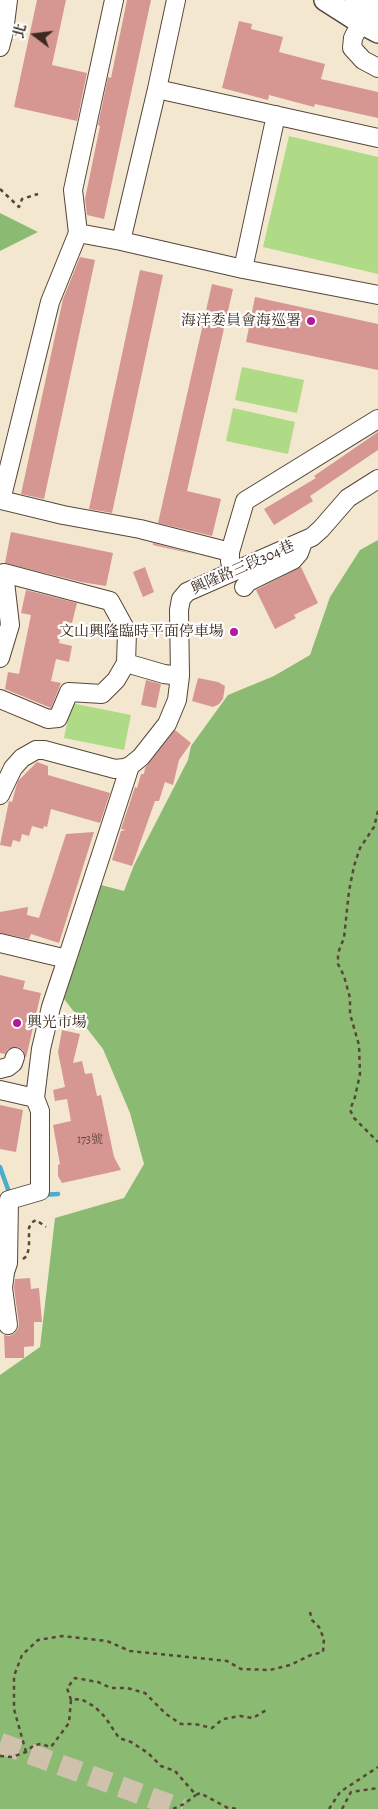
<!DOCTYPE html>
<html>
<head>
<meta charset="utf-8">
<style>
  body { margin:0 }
  #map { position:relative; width:378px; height:1809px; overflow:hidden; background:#f4e7d0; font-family:Alegreya,"Noto Serif TC",serif }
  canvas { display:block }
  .north { position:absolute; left:10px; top:10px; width:50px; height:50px; -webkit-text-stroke:4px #fff; paint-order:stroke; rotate:285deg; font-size:14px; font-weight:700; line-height:20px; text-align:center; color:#3b2a1e }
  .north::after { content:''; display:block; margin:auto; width:18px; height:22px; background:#3b2a1e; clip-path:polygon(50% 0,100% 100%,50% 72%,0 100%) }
</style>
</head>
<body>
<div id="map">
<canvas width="378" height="1809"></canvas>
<div class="north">北</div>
</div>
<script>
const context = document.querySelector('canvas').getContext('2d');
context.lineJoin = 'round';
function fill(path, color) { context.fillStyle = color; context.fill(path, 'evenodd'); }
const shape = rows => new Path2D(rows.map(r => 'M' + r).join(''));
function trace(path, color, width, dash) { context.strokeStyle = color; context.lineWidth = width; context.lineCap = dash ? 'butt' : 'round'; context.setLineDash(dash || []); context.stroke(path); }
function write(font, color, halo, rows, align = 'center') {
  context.font = font + ' Alegreya,"Noto Serif TC",serif'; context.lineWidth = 4.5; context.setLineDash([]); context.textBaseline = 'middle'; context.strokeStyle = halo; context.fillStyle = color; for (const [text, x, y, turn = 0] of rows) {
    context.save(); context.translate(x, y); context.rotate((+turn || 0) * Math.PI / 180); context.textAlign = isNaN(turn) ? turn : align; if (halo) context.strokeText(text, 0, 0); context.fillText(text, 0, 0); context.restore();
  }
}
fill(shape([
  [289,136,378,157,378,274,263,247],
  [242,367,304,380,297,413,235,400],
  [233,408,295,422,288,454,226,441],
  [71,703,131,715,124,750,64,738]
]), '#afda86');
fill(shape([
  [0,213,38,232,0,251],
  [378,540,378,1809,0,1809,0,1375,40,1347,55,1218,124,1198,144,1164,130,1113,103,1049,64,999,101,885,124,891,134,865,188,760,191,746,228,695,274,676,310,655,330,597,360,550]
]), '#8bba73');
trace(shape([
  [0,1167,10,1195],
  [42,1195,58,1194]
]), '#4caccb', 4.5);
fill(shape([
  [37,0,66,0,52,65,87,73,77,121,14,107],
  [127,0,151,0,104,219,87,215,85,199,100,126,98,125,108,77,111,78],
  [239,21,252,24,251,29,283,37,279,52,325,64,321,79,378,92,378,118,315,104,314,107,269,95,268,100,222,88],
  [80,257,95,260,44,499,21,494,63,299],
  [140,270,163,275,112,513,89,509],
  [212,284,233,289,187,491,221,499,212,536,158,523],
  [255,297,378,324,378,370,246,342],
  [378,432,378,450,310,496,313,501,274,525,264,509,316,478,314,476],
  [11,532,113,553,106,586,81,582,5,563],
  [153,543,198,555,153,545],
  [145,567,154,592,143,597,133,572],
  [301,567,318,603,294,615,296,618,275,629,256,590],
  [26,590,77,603,72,623,63,621,59,643,72,646,69,662,56,659,51,681,61,683,51,708,5,689,8,672,19,674,31,615,21,613],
  [198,678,218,682,225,686,223,699,219,704,213,707,192,701],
  [146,680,161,684,156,708,141,705],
  [175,730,191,743,179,760,173,785,165,782,159,801,155,801,132,866,112,860,121,831,126,830,121,829,135,787,137,788,141,774,144,774,145,768],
  [37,762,48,766,48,775,110,793,100,823,51,809,47,827,44,826,43,829,32,826,29,836,22,834,20,842,13,840,11,847,0,845,9,801,12,802,16,787,18,781],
  [94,832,59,943,31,934,29,939,0,933,0,912,28,907,27,915,39,918,66,834],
  [0,975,25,981,23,989,41,993,26,1058,23,1050,18,1047,8,1049,5,1054,0,1053],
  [62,1030,80,1034,73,1063,82,1061,85,1074,92,1073,97,1096,101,1095,114,1157,121,1170,62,1183,58,1176,58,1165,60,1164,53,1125,71,1121,67,1099,55,1101,53,1090,65,1087,58,1052],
  [0,1105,23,1110,16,1152,0,1149],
  [30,1278,31,1289,39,1288,42,1322,34,1322,34,1346,24,1347,24,1358,5,1358,4,1335,9,1336,14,1334,18,1329,19,1324,14,1288,15,1279]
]), '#d69692');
trace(shape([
  [0,1743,182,1809]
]), '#cfc1ac', 21, [21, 11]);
const minor = shape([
  [114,0,73,190,78,233,121,241,243,269,378,295],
  [176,0,157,89,378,138],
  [367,11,353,38,352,48,363,60,378,68],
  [0,47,4,32,8,0],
  [78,233,50,302,1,500,63,515,140,529,230,552],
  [121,241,157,89],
  [243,269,276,115],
  [230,562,230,552,245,501,378,419],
  [244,587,248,582,293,560,299,553,303,542],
  [0,658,10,625,4,573,110,601,127,632,126,663,116,680,102,694,69,692,58,718,48,719,0,699],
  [126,663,164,674,180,676],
  [0,795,13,768,22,758,36,750,44,750,115,769,124,768,130,766,141,757,167,724,177,700,180,676,179,610,181,599,187,592,312,537,321,529,348,498,378,479],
  [0,943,67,959,51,1007,41,1049,35,1098,0,1090],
  [67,959,130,766],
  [0,1069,8,1067,13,1063,15,1057],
  [8,1325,3,1288,5,1272,8,1263,9,1200,40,1191,40,1111,35,1098]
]);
const major = shape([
  [325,0,361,23,378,32],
  [356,0,378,12]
]);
trace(minor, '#574639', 20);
trace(major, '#574639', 24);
trace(shape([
  [0,189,19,207,22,199,38,194],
  [378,811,374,827,360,848,354,866,349,891,344,938,338,953,338,964,344,976,350,998,350,1014,359,1045,360,1074,355,1097,350,1110,354,1118,378,1142],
  [23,1259,27,1256,29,1247,29,1228,31,1223,36,1220,46,1227],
  [71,1700,67,1688,75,1678,98,1682,111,1688,127,1688,145,1693,166,1714,181,1724,195,1724,212,1728,223,1719,240,1716,253,1718,268,1709],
  [26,1752,14,1709,14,1676,22,1655,38,1640,62,1636,107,1641,130,1651,227,1661,241,1669,270,1670,290,1665,311,1655,323,1652,324,1639,319,1627,312,1620,310,1612],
  [0,1756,12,1757,26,1752,34,1745,41,1744,51,1747,69,1723,71,1700,81,1699,95,1707,105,1717,119,1738,131,1742,148,1753,161,1766,175,1771,196,1795,200,1793,228,1808,239,1809],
  [173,1809,184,1804,196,1795],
  [329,1809,340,1792,378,1767],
  [342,1809,351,1792,378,1788]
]), '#574639', 2.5, [4, 4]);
trace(minor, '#fff', 18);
trace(major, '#fff', 21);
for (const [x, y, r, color] of [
  [311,321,5,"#b5179e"],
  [234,632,5,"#b5179e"],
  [17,1023,5,"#b5179e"]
]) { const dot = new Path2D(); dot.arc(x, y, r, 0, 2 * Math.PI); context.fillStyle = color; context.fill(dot); trace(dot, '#fff', 2); }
write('12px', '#62453b', null, [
  ["173號",90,1140]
]);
write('15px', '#3b2a1e', '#fff', [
  ["海洋委員會海巡署",301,321],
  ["文山興隆臨時平面停車場",224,632],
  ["興光市場",27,1023,"left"]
], 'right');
write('15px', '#3b2a1e', '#fff', [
  ["興隆路三段304巷",243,568,-24]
]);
</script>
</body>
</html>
